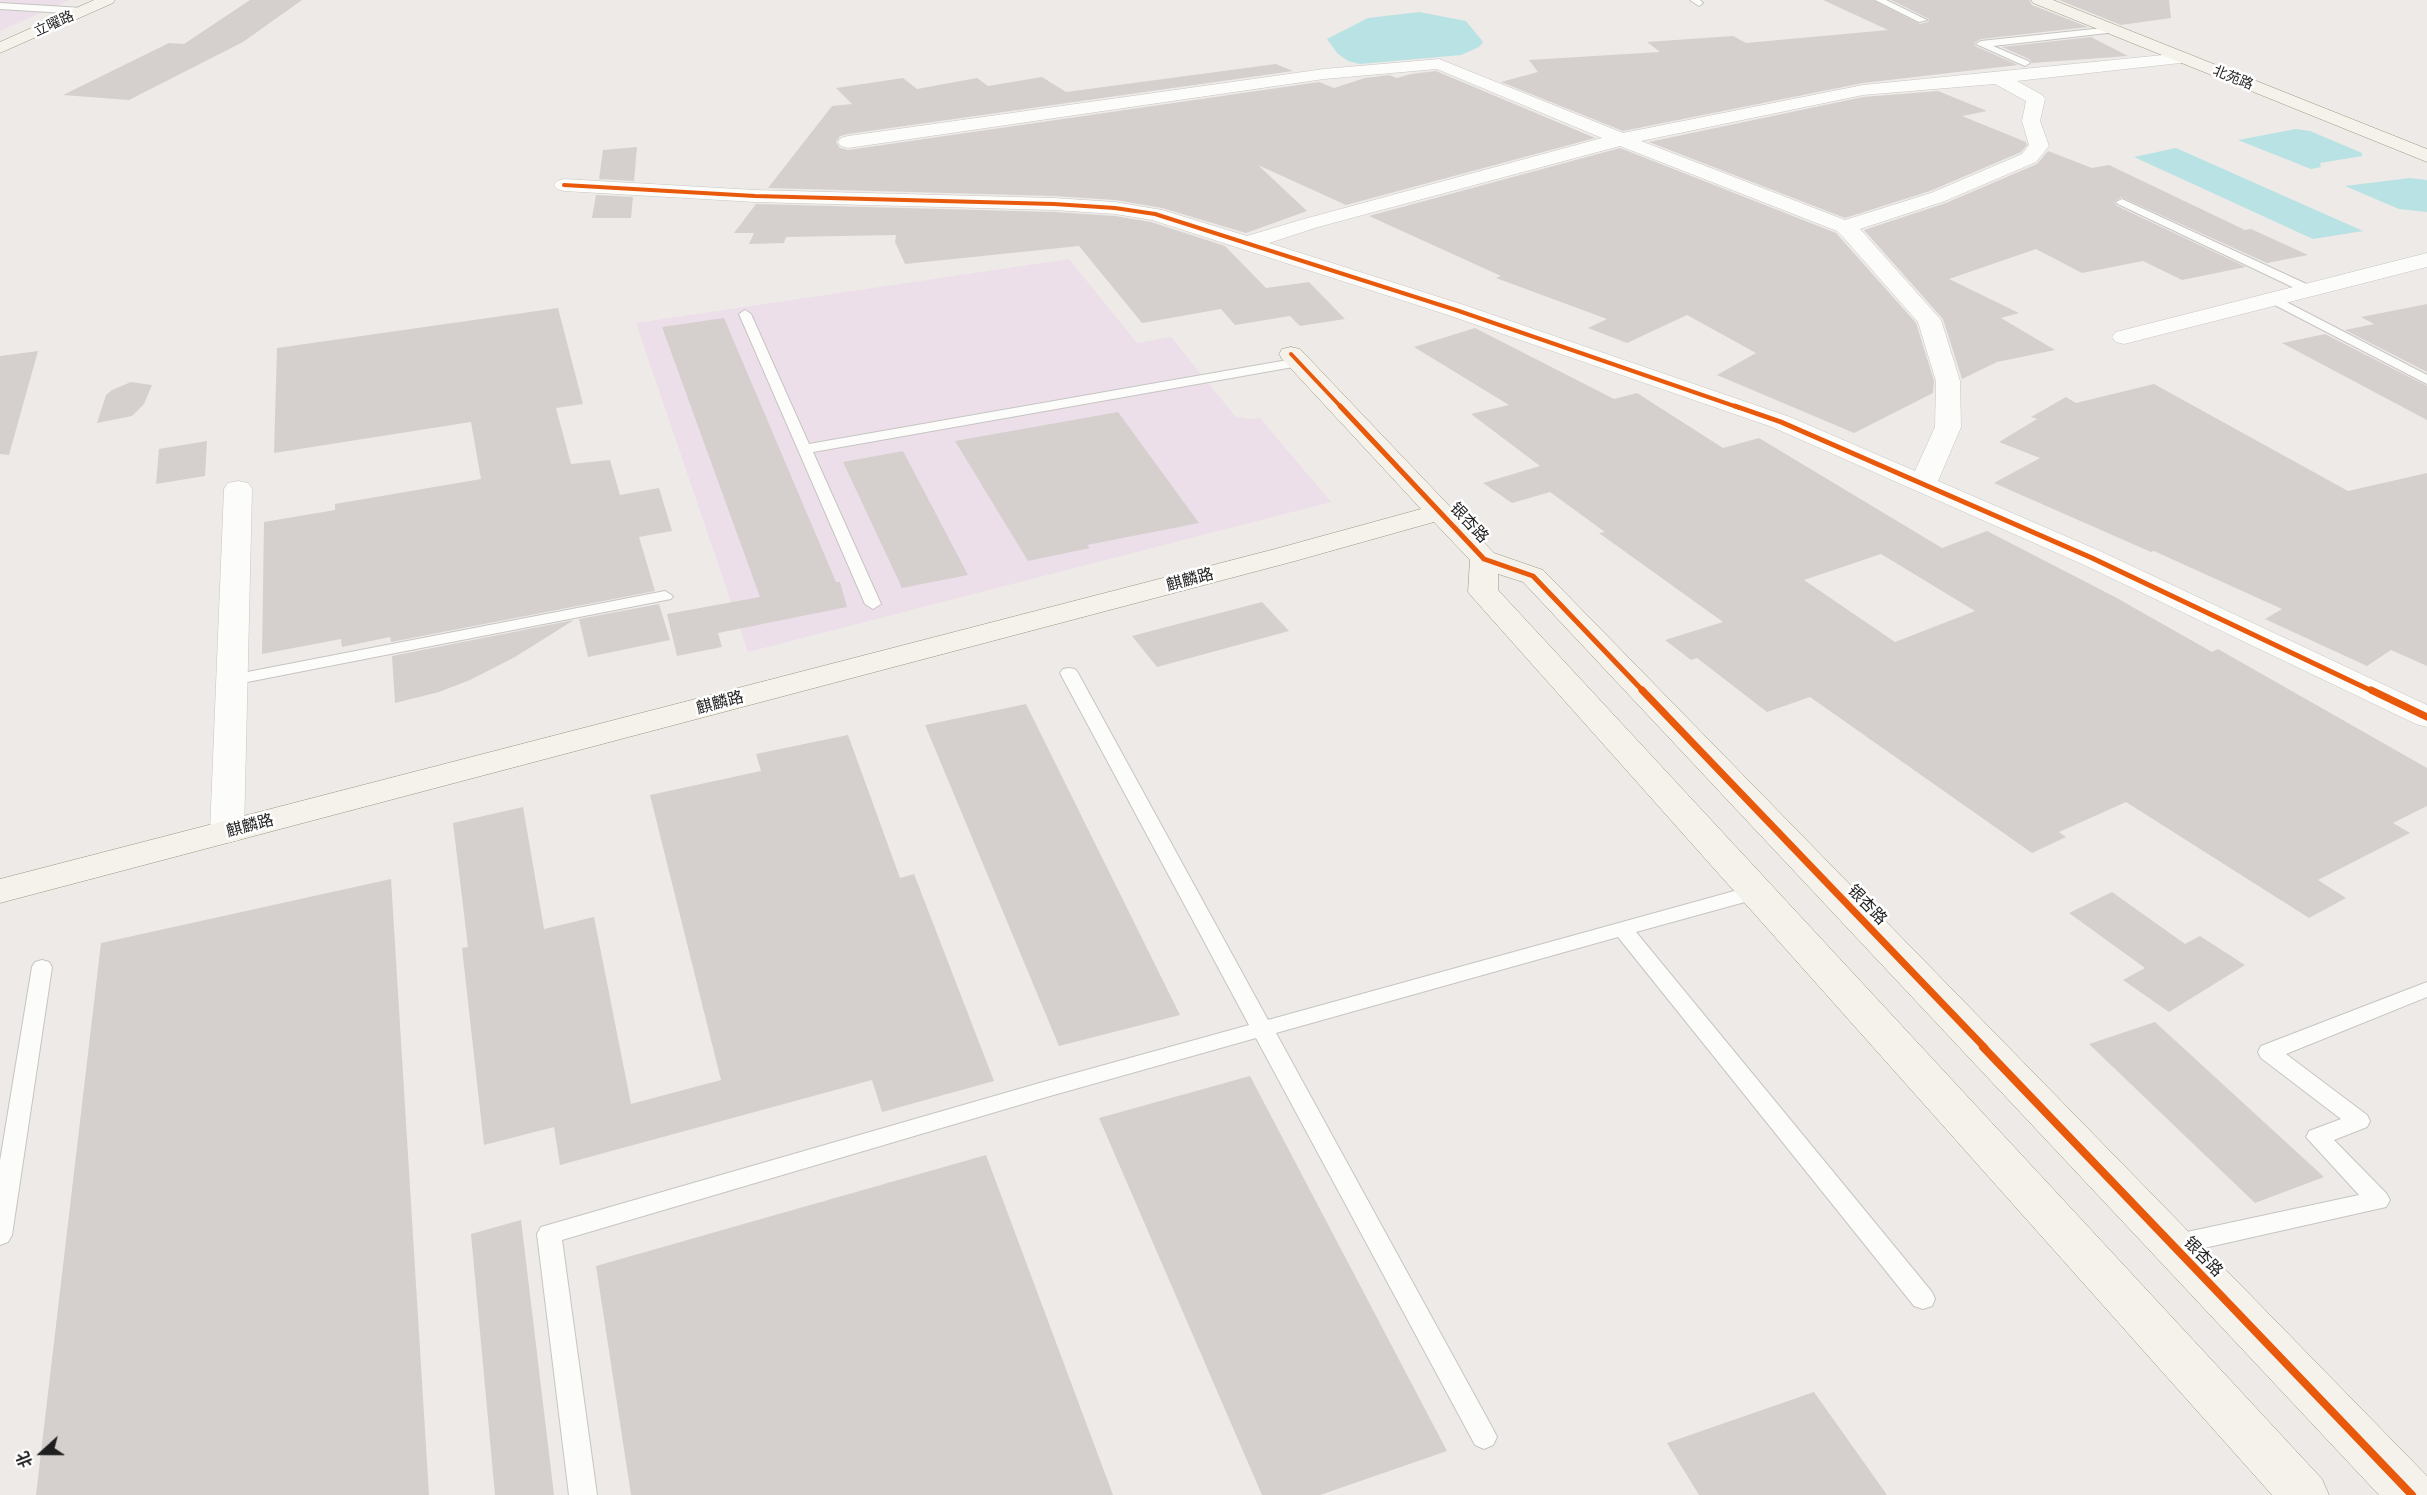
<!DOCTYPE html>
<html>
<head>
<meta charset="utf-8">
<style>
  body { margin:0 }
  #map { position:relative; width:2427px; height:1495px; overflow:hidden; background:#eeeae7; font-family:Rubik,"Noto Sans SC",sans-serif }
  canvas { display:block }
  .north { position:absolute; left:12px; top:1423px; width:60px; height:60px; -webkit-text-stroke:4px #fff; paint-order:stroke; rotate:249deg; font-size:16px; font-weight:700; line-height:24px; text-align:center; color:#1f1f1f }
  .north::after { content:''; display:block; margin:auto; width:21px; height:27px; background:#1f1f1f; clip-path:polygon(50% 0,100% 100%,50% 72%,0 100%) }
</style>
</head>
<body>
<div id="map">
<canvas width="2427" height="1495"></canvas>
<div class="north">北</div>
</div>
<script>
const context = document.querySelector('canvas').getContext('2d');
context.lineJoin = 'round';
function fill(path, color) { context.fillStyle = color; context.fill(path, 'evenodd'); }
const shape = rows => new Path2D(rows.map(r => 'M' + r).join(''));
function trace(path, color, width, dash) { context.strokeStyle = color; context.lineWidth = width; context.lineCap = dash ? 'butt' : 'round'; context.setLineDash(dash || []); context.stroke(path); }
function write(font, color, halo, rows, align = 'center') {
  context.font = font + ' Rubik,"Noto Sans SC",sans-serif'; context.lineWidth = 5; context.setLineDash([]); context.textBaseline = 'middle'; context.strokeStyle = halo; context.fillStyle = color; for (const [text, x, y, turn = 0] of rows) {
    context.save(); context.translate(x, y); context.rotate((+turn || 0) * Math.PI / 180); context.textAlign = isNaN(turn) ? turn : align; if (halo) context.strokeText(text, 0, 0); context.fillText(text, 0, 0); context.restore();
  }
}
fill(shape([
  [0,0,70,0,0,31],
  [1069,259,1137,343,1171,337,1235,416,1248,419,1260,418,1331,502,748,652,636,323]
]), '#ecdfe9');
fill(shape([
  [1419,12,1466,21,1483,42,1479,47,1461,55,1360,64,1348,61,1337,53,1327,39,1368,18],
  [2296,129,2310,131,2362,153,2362,156,2320,163,2321,167,2311,169,2238,140],
  [2176,148,2363,231,2313,239,2134,157],
  [2410,178,2427,180,2427,212,2399,209,2345,186]
]), '#b8e2e4');
fill(shape([
  [250,0,302,0,243,42,129,100,63,95,169,43,184,44],
  [1823,0,1873,0,1920,24,1928,22,1929,19,1891,0,2029,0,2032,5,2088,27,1981,39,1974,43,1975,46,2018,65,1863,83,1623,131,1501,82,1538,72,1529,60,1660,52,1647,42,1733,36,1746,43,1888,30],
  [2059,0,2169,0,2171,18,2121,25],
  [2091,37,2128,56,2032,63,2029,59,2002,47],
  [1276,64,1293,71,848,134,840,136,836,142,840,148,848,150,1319,82,1334,88,1365,78,1389,75,1397,78,1411,74,1436,71,1595,138,1346,205,1258,165,1307,211,1246,233,1162,208,1115,200,1054,196,768,188,832,106,852,104,836,88,903,78,917,89,977,78,988,86,1042,77,1066,92],
  [1938,91,1987,111,1962,116,2026,142,2027,145,2021,152,1930,191,1845,218,1649,142,1863,97],
  [637,147,634,181,599,179,603,150],
  [1620,148,1836,233,1916,323,1934,381,1933,393,1854,433,1717,375,1756,353,1687,315,1627,343,1588,328,1607,319,1496,278,1501,276,1369,216],
  [2048,151,2092,168,2109,165,2245,230,2251,229,2308,255,2267,263,2121,197,2114,202,2117,206,2246,267,2182,280,2143,261,2082,273,2036,249,1949,279,2019,313,2001,318,2055,350,1997,362,1962,379,1943,319,1864,230,1946,203,2037,164],
  [596,195,633,197,631,218,592,218],
  [756,204,1054,212,1115,216,1151,222,1225,246,1266,288,1309,282,1345,319,1300,326,1290,316,1235,325,1221,309,1142,323,1079,246,905,264,895,242,896,235,786,237,784,243,749,244,754,233,734,233],
  [2427,304,2427,372,2345,330,2374,324,2361,317],
  [558,308,583,404,556,408,571,464,610,460,620,495,659,488,672,531,639,537,655,591,391,642,390,637,342,647,341,639,262,654,264,522,335,510,335,504,481,479,471,422,274,453,277,348],
  [724,318,836,582,840,582,847,607,718,633,722,647,677,656,667,614,760,597,662,327],
  [1475,328,1614,399,1637,393,1723,448,1759,438,1942,548,1987,531,2115,597,2212,652,2218,649,2427,768,2427,806,2393,823,2410,833,2318,880,2346,898,2309,918,2126,802,2059,832,2066,837,2032,853,1810,697,1767,712,1697,658,1691,660,1665,640,1723,622,1599,533,1605,532,1550,492,1512,503,1483,483,1540,466,1471,414,1509,405,1414,347],
  [1881,554,1975,611,1895,642,1804,580],
  [2325,334,2427,386,2427,420,2282,343],
  [38,351,9,455,0,454,0,356],
  [131,382,152,385,144,404,132,416,97,423,106,395,112,390],
  [2154,384,2348,491,2427,473,2427,666,2391,650,2367,666,2265,619,2282,609,2154,551,2151,552,1994,483,2040,458,1999,442,2037,419,2031,417,2066,397,2076,403],
  [1118,412,1199,523,1087,545,1090,548,1028,561,955,441],
  [207,441,205,476,156,484,159,449],
  [903,451,968,575,902,588,843,462],
  [1262,602,1289,631,1157,667,1132,636],
  [659,604,670,640,588,657,579,619],
  [574,620,515,657,470,680,439,692,395,703,392,656],
  [1026,704,1180,1015,1059,1046,925,725],
  [848,735,900,878,914,874,994,1081,882,1112,872,1080,560,1165,554,1127,484,1145,462,948,468,947,453,823,523,807,544,929,594,917,631,1104,721,1080,650,795,761,771,756,754],
  [391,879,429,1495,36,1495,101,943],
  [2112,892,2185,944,2200,936,2245,965,2169,1012,2123,980,2145,968,2069,913],
  [2155,1022,2324,1177,2255,1203,2089,1044],
  [1250,1076,1447,1451,1320,1495,1262,1495,1099,1118],
  [986,1155,1113,1495,631,1495,596,1266],
  [521,1220,554,1495,495,1495,471,1234],
  [1814,1392,1887,1495,1699,1495,1667,1443]
]), '#d5d0ce');
const lane = shape([
  [1690,0,1700,0,1703,3,1699,6,1690,0],
  [1875,0,1886,0,1927,20,1919,22,1875,0],
  [0,3,82,8,86,11,82,14,0,9,0,3],
  [2113,27,2118,30,2116,32,1993,46,2028,61,2030,63,2025,66,1976,44,1981,41,2113,27],
  [2122,199,2313,287,2315,290,2313,293,2305,293,2118,204,2116,202,2122,199],
  [2273,295,2427,375,2427,384,2269,302,2267,299,2273,295],
  [745,310,751,314,809,444,1299,358,1306,362,1299,366,813,452,881,604,873,609,865,604,739,314,745,310],
  [665,591,673,596,671,599,232,685,226,684,223,680,226,676,232,675,665,591],
  [1069,668,1075,669,1078,673,1268,1020,1756,885,1763,887,1766,892,1763,897,1636,932,1932,1292,1935,1299,1932,1306,1923,1309,1914,1306,1618,937,1276,1033,1493,1429,1497,1437,1493,1445,1484,1449,1475,1445,1256,1038,1043,1098,562,1240,597,1495,569,1495,537,1234,541,1227,1043,1082,1249,1025,1060,673,1063,669,1069,668],
  [42,960,49,962,52,967,12,1235,8,1242,0,1245,0,1161,32,967,35,962,42,960],
  [2427,982,2427,997,2286,1054,2367,1115,2370,1121,2367,1127,2334,1140,2386,1193,2390,1200,2386,1207,2173,1255,2164,1252,2161,1245,2164,1238,2173,1235,2359,1195,2306,1137,2309,1131,2341,1119,2261,1058,2258,1052,2261,1046,2427,982]
]);
const street = shape([
  [2183,53,2189,54,2192,58,2189,62,2017,81,2042,95,2045,99,2040,121,2049,146,2036,162,1945,201,1860,229,1941,320,1960,381,1961,427,1938,481,2102,552,2427,705,2427,727,2416,724,2082,564,1772,427,1448,315,1152,220,1115,214,1054,210,755,202,564,191,557,189,554,185,557,181,564,179,755,190,1054,198,1115,202,1162,210,1247,236,1304,219,1602,138,1437,69,1324,79,848,148,841,146,838,142,841,138,848,136,1324,69,1439,59,1623,133,1863,85,2183,53],
  [1995,84,2026,101,2022,121,2029,145,2022,154,1931,193,1845,220,1641,141,1863,95,1995,84],
  [1620,146,1837,231,1844,238,1918,322,1936,381,1935,427,1915,471,1790,417,1464,305,1269,243,1318,227,1620,146],
  [2427,253,2427,267,2124,344,2116,342,2112,337,2116,332,2427,253],
  [238,481,248,483,252,489,244,832,239,840,227,843,215,840,210,832,224,489,228,483,238,481]
]);
const secondary = shape([
  [94,0,115,0,113,3,0,53,0,42,94,0],
  [2031,0,2053,0,2427,149,2427,162,2033,3,2031,0],
  [1291,347,1300,349,1494,553,1543,570,2427,1476,2427,1495,2379,1495,1523,582,1498,574,1498,590,2322,1479,2329,1495,2272,1495,1473,598,1468,592,1470,560,1434,522,1295,561,0,903,0,879,1275,549,1421,509,1282,359,1279,354,1282,349,1291,347]
]);
trace(lane, '#c6c5c3', 2);
trace(street, '#c6c5c3', 1);
trace(secondary, '#99967e', 1);
fill(lane, '#fcfcfb');
fill(street, '#fcfcfb');
fill(secondary, '#f4f2ea');
trace(shape([
  [564,185,755,196,1054,204,1115,208,1155,214,1456,310,1740,408],
  [1291,354,1342,408]
]), '#e8590c', 4);
trace(shape([
  [1340,406,1484,559,1533,576,1644,692],
  [1735,406,1781,422,2092,558,2374,692]
]), '#e8590c', 5);
trace(shape([
  [1642,690,1985,1048],
  [2371,690,2427,717]
]), '#e8590c', 7);
trace(shape([
  [1983,1047,2412,1495]
]), '#e8590c', 8);
write('14px', '#1f1f1f', '#fff', [
  ["立曜路",54,24,-24],
  ["北苑路",2233,78,22]
]);
write('16px', '#1f1f1f', '#fff', [
  ["银杏路",1469,523,47],
  ["麒麟路",1190,580,-15],
  ["麒麟路",720,703,-15],
  ["麒麟路",250,826,-15],
  ["银杏路",1867,905,46],
  ["银杏路",2203,1257,46]
]);
</script>
</body>
</html>
